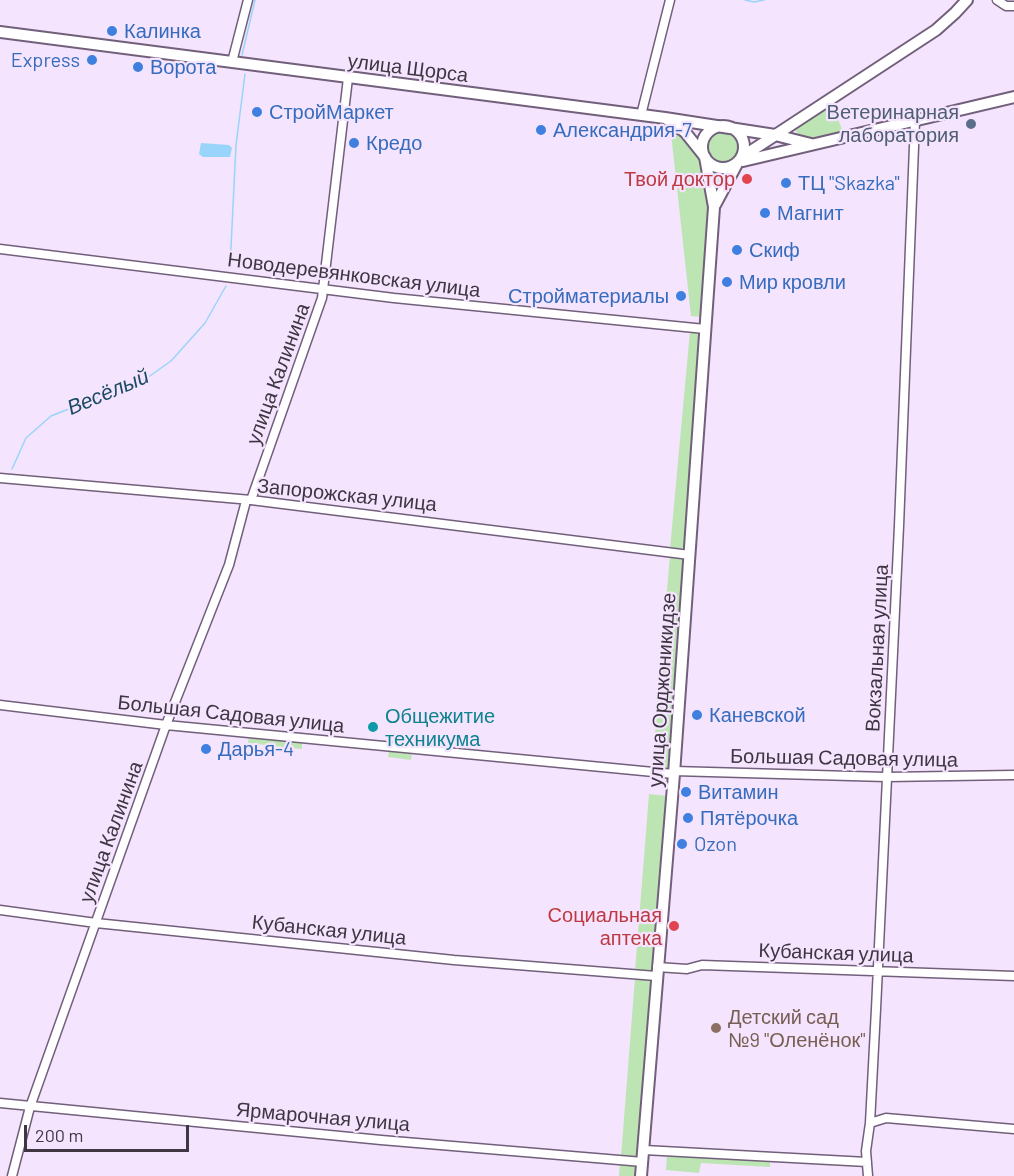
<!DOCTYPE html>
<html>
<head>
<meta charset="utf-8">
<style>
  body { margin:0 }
  #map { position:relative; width:1014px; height:1176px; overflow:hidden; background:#f5e4fd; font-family:Barlow,sans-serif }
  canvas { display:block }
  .scale { position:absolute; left:24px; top:1125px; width:165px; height:27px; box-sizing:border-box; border:3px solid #3e3642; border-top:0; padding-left:8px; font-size:18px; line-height:21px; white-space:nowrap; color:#3e3642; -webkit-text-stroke:4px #f5e4fd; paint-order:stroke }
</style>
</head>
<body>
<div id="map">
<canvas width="1014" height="1176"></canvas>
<div class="scale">200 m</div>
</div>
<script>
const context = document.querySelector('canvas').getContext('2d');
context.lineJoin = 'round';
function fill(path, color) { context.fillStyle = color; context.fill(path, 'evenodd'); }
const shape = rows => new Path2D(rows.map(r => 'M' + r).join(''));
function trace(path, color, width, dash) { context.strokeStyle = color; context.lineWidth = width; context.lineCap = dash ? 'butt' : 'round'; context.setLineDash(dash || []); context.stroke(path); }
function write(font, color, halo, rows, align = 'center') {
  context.font = font + ' Barlow,sans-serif'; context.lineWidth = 4.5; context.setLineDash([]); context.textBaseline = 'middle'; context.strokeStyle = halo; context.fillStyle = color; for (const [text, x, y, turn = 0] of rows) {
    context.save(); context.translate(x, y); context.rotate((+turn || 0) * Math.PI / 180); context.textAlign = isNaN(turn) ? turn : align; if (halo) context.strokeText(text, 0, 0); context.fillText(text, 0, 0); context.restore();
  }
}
fill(shape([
  [831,102,844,134,810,141,800,137,796,131,798,124],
  [670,124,675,127,701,158,709,207,701,317,691,316],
  '707 147a16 16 0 1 1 32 0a16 16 0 1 1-32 0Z',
  [711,169,722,172,728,171,715,196],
  [690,331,697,332,700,335,686,545,679,550,670,549],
  [670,555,681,558,684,561,670,770,652,769],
  [249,737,302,742,302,749,248,743],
  [389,751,412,753,411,760,388,757],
  [649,794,668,796,654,968,648,972,635,971],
  [635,978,648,978,652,983,639,1154,634,1158,621,1157],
  [667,1154,770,1159,770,1167,701,1163,699,1173,666,1170],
  [620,1162,636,1165,638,1167,637,1176,619,1176]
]), '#bce5b3');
fill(shape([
  [201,143,229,145,232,148,230,157,203,157,199,154]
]), '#99d4fb');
trace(shape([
  [745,0,754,2,764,0],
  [242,55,255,0],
  [230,268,236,145,245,74],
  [12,469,26,438,51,416,147,378,171,361,205,323,226,286]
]), '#99d4fb', 1.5);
const minor = shape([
  [997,0,1006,6,1014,6],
  [232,62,248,0],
  [641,115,670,0],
  [0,249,394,298,705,329],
  [0,478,251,500,690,555],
  [251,500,322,298,348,78],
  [0,705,166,725,674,774],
  [674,771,886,777,1014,775],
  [0,910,96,923,454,960,656,976],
  [657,967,687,969,702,965,1014,976],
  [0,1103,381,1140,643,1162],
  [870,1123,886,1118,1014,1129],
  [644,1150,867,1162],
  [12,1176,30,1107,166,725,229,565,246,501],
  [868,1176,866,1151,870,1123,876,1009,899,526,915,121]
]);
const major = shape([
  [0,32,665,118,775,135,811,144],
  '702 147a21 21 0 1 1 42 0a21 21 0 1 1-42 0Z',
  [743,161,1014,97],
  [715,205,738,162,748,153,936,30,955,13,967,0],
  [641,1176,674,774,714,207,705,157,685,132,665,118]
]);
trace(minor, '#725f7b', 11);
trace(major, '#725f7b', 14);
trace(minor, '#fff', 8);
trace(major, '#fff', 10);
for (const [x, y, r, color] of [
  [112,31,6,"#3f7fe0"],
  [92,60,6,"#3f7fe0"],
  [138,67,6,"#3f7fe0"],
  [257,112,6,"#3f7fe0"],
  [971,124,6,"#5c6f8a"],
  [541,130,6,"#3f7fe0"],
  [354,143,6,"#3f7fe0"],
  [747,179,6,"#e0444e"],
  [786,183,6,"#3f7fe0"],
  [765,213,6,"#3f7fe0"],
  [737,250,6,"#3f7fe0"],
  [727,282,6,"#3f7fe0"],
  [681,296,6,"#3f7fe0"],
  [697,715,6,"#3f7fe0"],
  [373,727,6,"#0f9aa8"],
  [206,749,6,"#3f7fe0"],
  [686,792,6,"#3f7fe0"],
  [688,818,6,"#3f7fe0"],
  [682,844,6,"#3f7fe0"],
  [674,926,6,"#e0444e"],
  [716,1028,6,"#8d6e63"]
]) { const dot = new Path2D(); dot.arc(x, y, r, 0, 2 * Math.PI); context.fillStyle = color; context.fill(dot); trace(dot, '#f5e4fd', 2); }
write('20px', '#366cbe', '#f5e4fd', [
  ["Калинка",124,31],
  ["Express",80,60,"right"],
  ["Ворота",150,67],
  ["СтройМаркет",269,112],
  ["Александрия-7",553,130],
  ["Кредо",366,143],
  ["ТЦ \"Skazka\"",798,183],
  ["Магнит",777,213],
  ["Скиф",749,250],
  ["Мир кровли",739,282],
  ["Стройматериалы",669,296,"right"],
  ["Каневской",709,715],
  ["Дарья-4",218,749],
  ["Витамин",698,792],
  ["Пятёрочка",700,818],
  ["Ozon",694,844]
], 'left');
write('20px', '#3e3642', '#f5e4fd', [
  ["улица Щорса",408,68,7],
  ["Новодеревянковская улица",354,275,7],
  ["улица Калинина",278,374,-70],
  ["Запорожская улица",347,495,6],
  ["Вокзальная улица",877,648,-87],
  ["улица Орджоникидзе",662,690,-86],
  ["Большая Садовая улица",231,714,6],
  ["Большая Садовая улица",844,758,1],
  ["улица Калинина",111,832,-70],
  ["Кубанская улица",329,930,6],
  ["Кубанская улица",836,953,2],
  ["Ярмарочная улица",323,1117,5]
]);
write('20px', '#4e5e75', '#f5e4fd', [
  ["Ветеринарная",959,112],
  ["лаборатория",959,135]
], 'right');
write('20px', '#be3a42', '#f5e4fd', [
  ["Твой доктор",735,179],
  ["Социальная",662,915],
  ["аптека",662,938]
], 'right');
write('20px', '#0d838f', '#f5e4fd', [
  ["Общежитие",385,716],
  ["техникума",385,739]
], 'left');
write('20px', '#785e54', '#f5e4fd', [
  ["Детский сад",728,1017],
  ["№9 \"Оленёнок\"",728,1040]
], 'left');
write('italic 21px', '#1d4a65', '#f5e4fd', [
  ["Весёлый",108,392,-23]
]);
</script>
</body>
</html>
